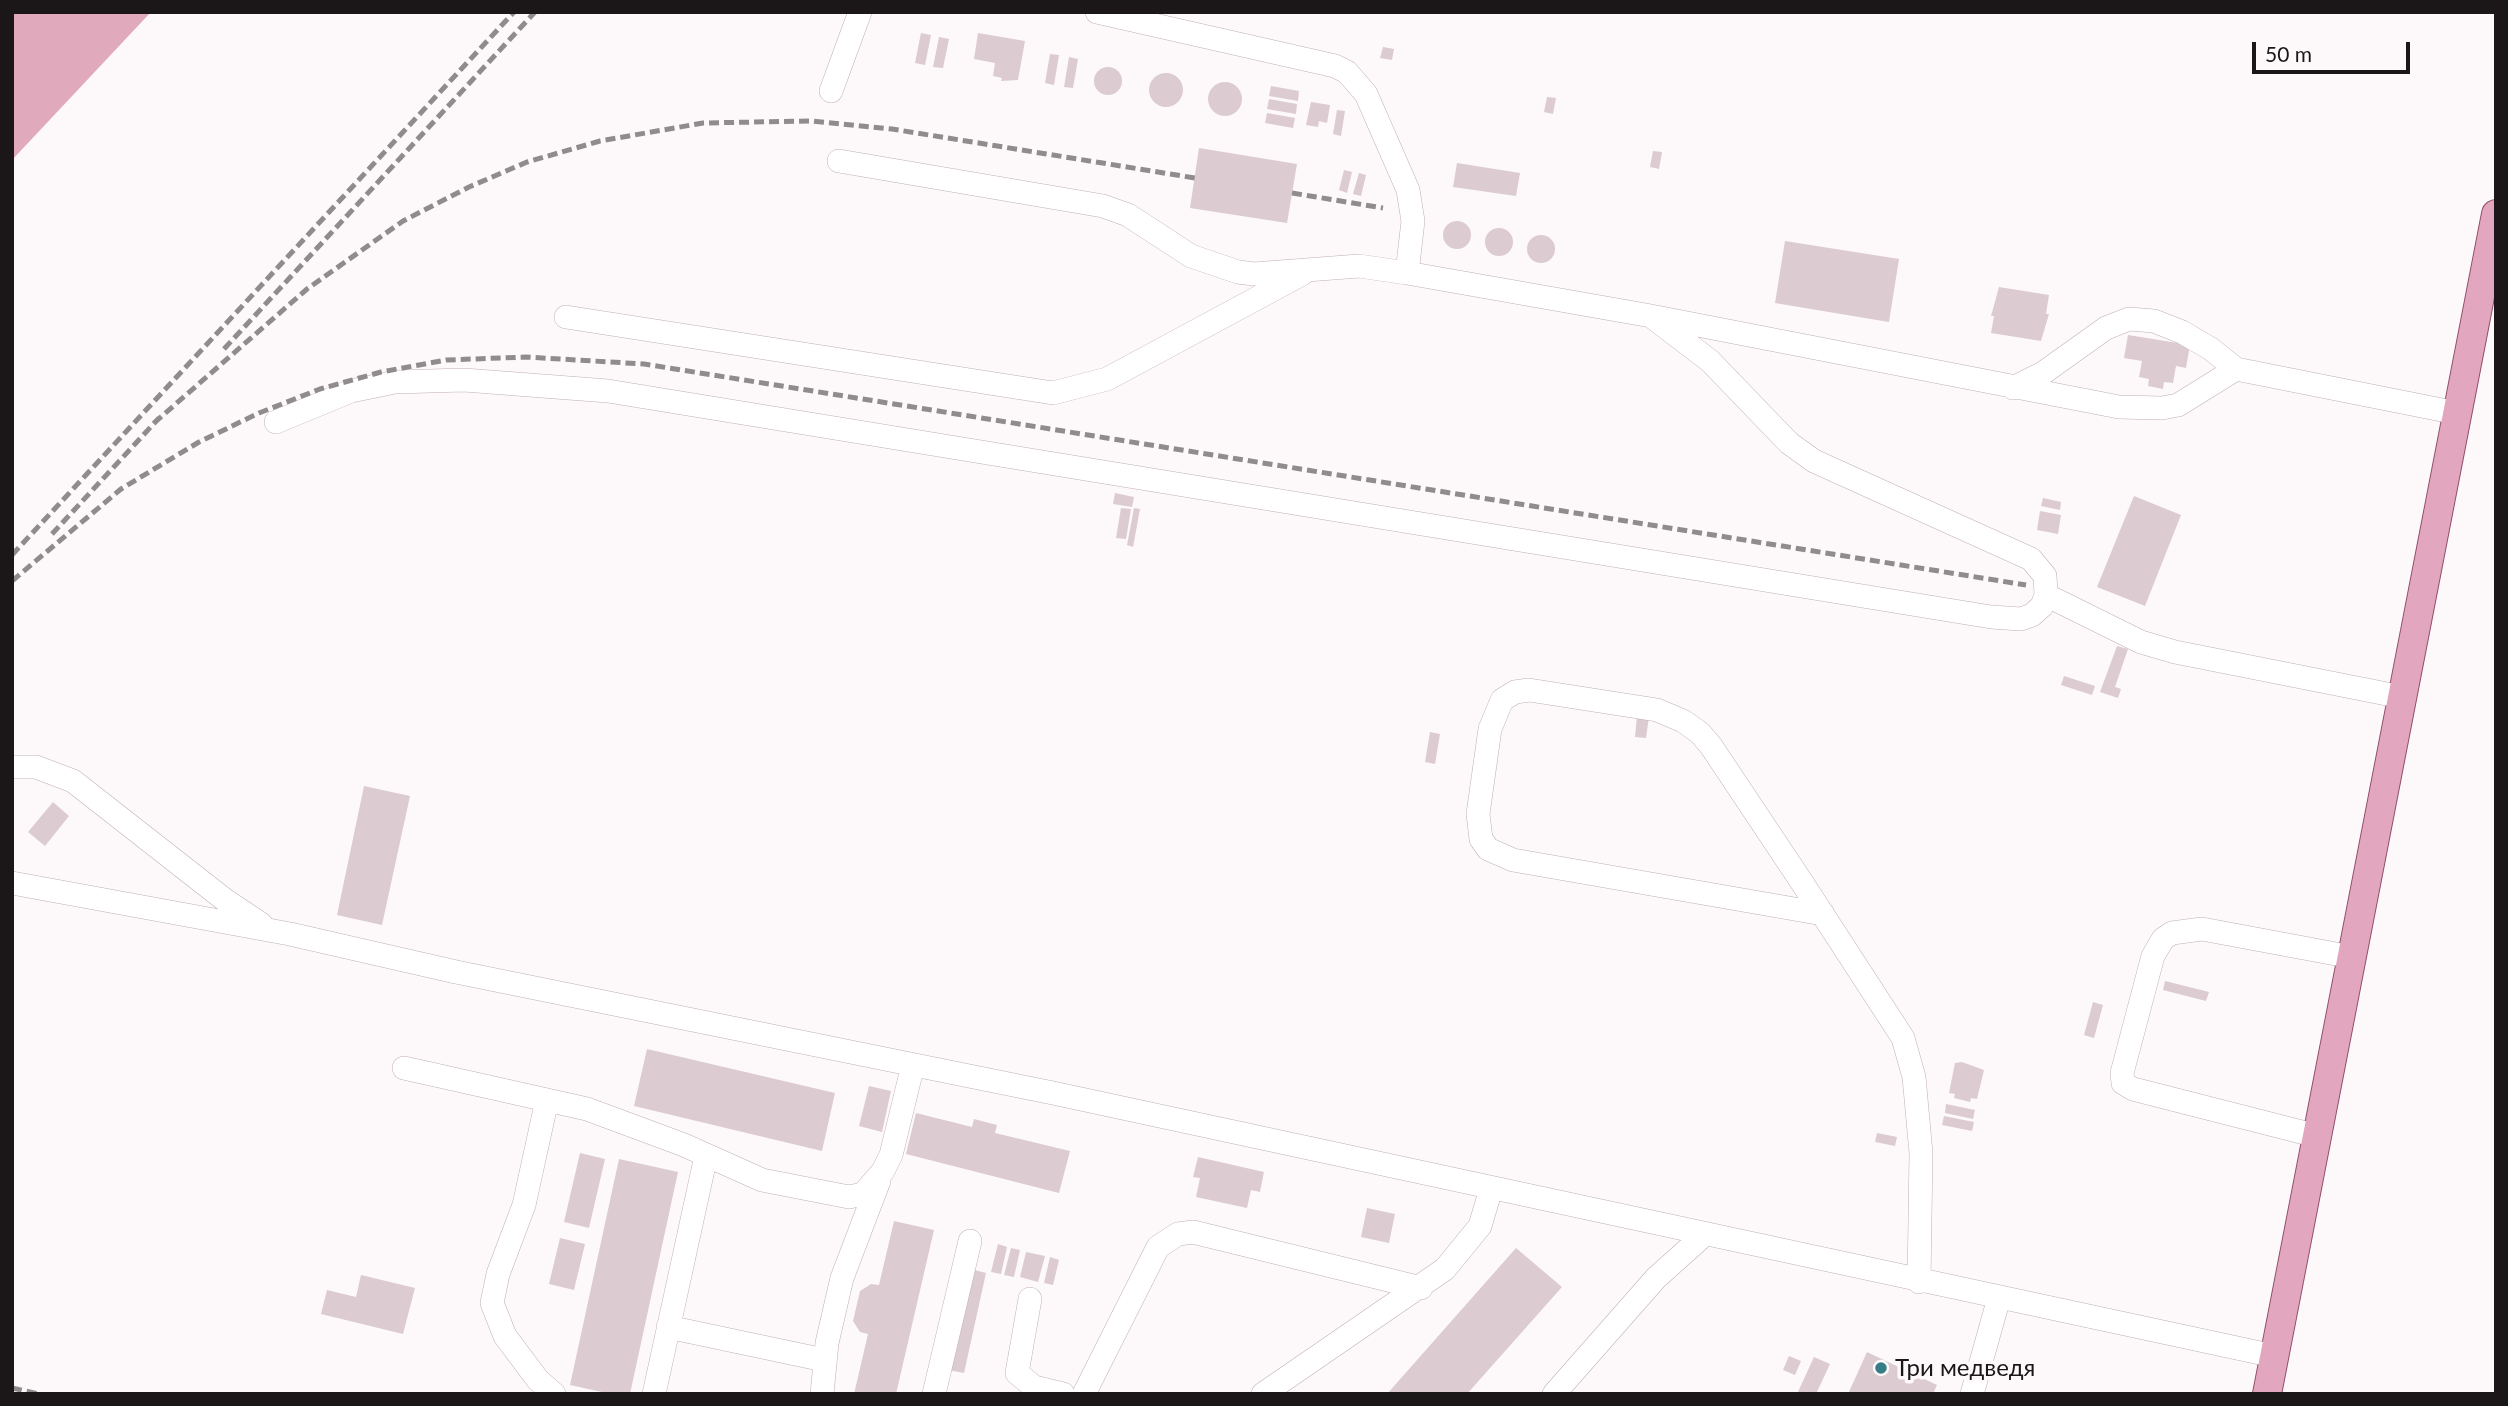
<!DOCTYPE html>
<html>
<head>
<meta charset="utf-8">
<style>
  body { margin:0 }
  #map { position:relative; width:2508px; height:1406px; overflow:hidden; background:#fdf9fa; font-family:Lato,sans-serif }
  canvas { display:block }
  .frame { position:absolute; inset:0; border:14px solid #1b1617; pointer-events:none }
  .scale { position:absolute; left:2252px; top:42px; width:158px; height:32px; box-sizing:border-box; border:4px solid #1b1617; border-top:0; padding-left:9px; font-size:21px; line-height:24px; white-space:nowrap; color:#1b1617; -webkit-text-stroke:5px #fdf9fa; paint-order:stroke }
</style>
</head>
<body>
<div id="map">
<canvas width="2508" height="1406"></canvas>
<div class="frame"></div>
<div class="scale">50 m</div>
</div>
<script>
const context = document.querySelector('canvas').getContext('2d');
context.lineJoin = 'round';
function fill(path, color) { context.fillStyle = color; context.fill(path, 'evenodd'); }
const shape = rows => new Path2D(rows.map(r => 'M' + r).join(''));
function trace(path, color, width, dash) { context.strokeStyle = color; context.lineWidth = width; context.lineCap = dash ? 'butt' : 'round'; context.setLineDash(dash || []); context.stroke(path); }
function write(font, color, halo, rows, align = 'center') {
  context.font = font + ' Lato,sans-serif'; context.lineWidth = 7; context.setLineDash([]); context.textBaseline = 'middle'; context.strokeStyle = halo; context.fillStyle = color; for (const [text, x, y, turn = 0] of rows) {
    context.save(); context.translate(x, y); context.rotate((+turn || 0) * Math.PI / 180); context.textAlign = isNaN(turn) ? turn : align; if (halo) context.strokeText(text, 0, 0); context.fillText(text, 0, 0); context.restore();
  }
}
fill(shape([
  [12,12,151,12,12,160]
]), '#e0a9bc');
fill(shape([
  [921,33,931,35,925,65,915,63],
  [978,33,1025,41,1018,80,1001,81,1002,78,993,76,995,63,974,59],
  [939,37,949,39,943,68,933,67],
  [1383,47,1394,49,1392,60,1380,58],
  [1050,54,1059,55,1054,85,1045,83],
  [1069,57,1078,59,1073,88,1064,87],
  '1094 81a14 14 0 1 1 28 0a14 14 0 1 1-28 0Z',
  '1149 90a17 17 0 1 1 34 0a17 17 0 1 1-34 0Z',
  '1208 99a17 17 0 1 1 34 0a17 17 0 1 1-34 0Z',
  [1271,86,1299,91,1298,101,1269,96],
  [1547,97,1556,98,1553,114,1544,112],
  [1269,99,1297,104,1296,114,1267,109],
  [1311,102,1330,105,1327,123,1319,121,1318,127,1306,125],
  [1337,110,1345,111,1341,136,1333,134],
  [1267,113,1295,118,1293,128,1265,123],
  [1199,148,1297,164,1287,223,1190,208],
  [1653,151,1662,152,1659,169,1650,167],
  [1457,163,1520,173,1516,196,1453,187],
  [1344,170,1352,172,1347,193,1339,190],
  [1359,173,1366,175,1361,196,1353,194],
  '1443 235a14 14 0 1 1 28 0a14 14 0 1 1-28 0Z',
  '1485 242a14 14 0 1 1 28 0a14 14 0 1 1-28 0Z',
  '1527 249a14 14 0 1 1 28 0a14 14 0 1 1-28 0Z',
  [1785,241,1899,259,1889,322,1775,303],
  [1999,287,2049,295,2046,314,2049,314,2041,341,1991,333,1994,316,1991,316],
  [2128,335,2190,345,2186,368,2176,366,2173,383,2164,382,2163,389,2148,386,2149,379,2139,377,2142,361,2124,358],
  [1115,493,1134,497,1132,507,1113,504],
  [2134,496,2181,515,2145,606,2097,587],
  [2043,498,2061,502,2060,510,2041,506],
  [1121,508,1131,509,1126,539,1116,538],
  [1134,508,1140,509,1133,547,1127,545],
  [2040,511,2061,515,2058,534,2037,530],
  [2117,646,2128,649,2115,687,2121,689,2118,698,2100,692],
  [2064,676,2095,686,2092,695,2061,685],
  [1637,716,1649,717,1646,738,1635,737],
  [1430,732,1440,734,1435,764,1425,762],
  [364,786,410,796,382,925,337,915],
  [53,802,69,816,45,846,28,832],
  [2165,981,2209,992,2206,1001,2163,990],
  [2093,1002,2103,1005,2094,1038,2084,1035],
  [647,1049,835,1093,822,1151,634,1106],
  [1962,1062,1984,1070,1977,1099,1971,1098,1970,1102,1954,1098,1955,1094,1949,1093,1955,1063],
  [869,1086,891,1091,882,1132,859,1126],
  [1946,1104,1975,1110,1973,1119,1945,1113],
  [916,1113,972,1127,974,1119,997,1125,995,1133,1070,1151,1059,1193,906,1154],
  [1944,1116,1974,1122,1972,1131,1942,1125],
  [1877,1133,1897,1137,1895,1146,1875,1142],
  [580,1153,605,1159,589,1228,564,1222],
  [1198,1157,1264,1172,1260,1192,1251,1190,1247,1208,1196,1197,1200,1178,1193,1177],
  [619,1159,678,1172,630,1394,611,1394,570,1385],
  [1367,1208,1395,1214,1389,1243,1361,1237],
  [894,1221,934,1230,896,1394,854,1394,868,1334,860,1332,853,1321,860,1291,871,1284,879,1285],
  [560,1238,585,1244,574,1290,549,1284],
  [998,1244,1007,1247,1001,1274,991,1272],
  [1011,1248,1020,1250,1014,1277,1004,1275],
  [1516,1248,1562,1287,1467,1394,1387,1394],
  [1026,1252,1045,1256,1038,1282,1020,1277],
  [1050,1257,1059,1260,1053,1285,1044,1283],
  [971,1269,986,1273,964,1373,948,1370],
  [361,1275,415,1288,403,1334,321,1314,327,1290,356,1297],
  [1867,1352,1937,1385,1933,1394,1848,1394],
  [1789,1356,1801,1361,1795,1375,1783,1370],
  [1814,1357,1830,1364,1816,1394,1797,1394]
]), '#dccbd0');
const minor = shape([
  [1097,12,1335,66,1347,72,1366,94,1408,190,1413,221,1407,273],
  [831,91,860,12],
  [839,161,1103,206,1128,215,1191,256,1238,272,1254,274,1359,266,1407,273,1651,316,2119,407,2162,408,2178,405,2236,369,2457,413],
  [566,317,1053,393,1107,379,1302,274],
  [2013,388,2043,373,2106,328,2129,319,2154,321,2182,332,2211,349,2236,369],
  [276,422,351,391,395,382,464,380,608,391,1991,617,2021,619,2032,615,2042,606,2046,595,2045,576,2031,559,1814,461,1789,443,1710,361,1651,316],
  [2046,595,2141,642,2175,652,2402,697],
  [12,767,36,767,73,781,225,900,261,924],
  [12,883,290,934,456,972,1053,1093,2274,1356],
  [1823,914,1513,860,1488,849,1481,839,1478,814,1490,729,1502,700,1515,692,1529,690,1657,710,1683,721,1700,733,1711,746,1801,881,1903,1038,1914,1077,1921,1153,1919,1282],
  [404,1068,587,1109,684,1145,762,1180,849,1197,863,1194,883,1171,891,1155,913,1065],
  [547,1100,524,1205,498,1274,492,1303,505,1336,538,1380,554,1394],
  [2317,1136,2133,1089,2123,1083,2122,1073,2153,956,2163,939,2172,933,2202,929,2352,957],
  [1030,1299,1017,1373,1034,1387,1063,1394],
  [668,1327,824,1360],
  [654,1394,706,1156],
  [822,1394,827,1343,842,1278,879,1181],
  [934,1394,970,1241],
  [1084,1394,1158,1247,1178,1234,1193,1232,1421,1288],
  [1263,1394,1445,1269,1480,1226,1491,1189],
  [1554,1394,1656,1278,1704,1235],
  [1972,1394,1999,1298]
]);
const major = shape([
  [2267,1394,2496,214]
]);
trace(minor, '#c0afb4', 24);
trace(major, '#904d67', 30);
trace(minor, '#fff', 23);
trace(major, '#e2a6be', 28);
trace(shape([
  [1292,193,1383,208],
  [224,349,535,12],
  [154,423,307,289,403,221,469,187,527,162,600,141,703,123,811,121,892,129,1195,178],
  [52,534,159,418],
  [12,555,514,12],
  [12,581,121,489,199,442,259,413,320,389,381,372,446,360,526,357,644,364,2026,585],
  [12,1388,39,1394]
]), '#908c8d', 5, [10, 5]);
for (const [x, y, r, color] of [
  [1881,1368,7,"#367e87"]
]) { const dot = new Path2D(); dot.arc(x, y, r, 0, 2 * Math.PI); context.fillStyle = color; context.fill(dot); trace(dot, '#fdf9fa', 2.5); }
write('24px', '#1b1617', '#fdf9fa', [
  ["Три медведя",1895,1368]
], 'left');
</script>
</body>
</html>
